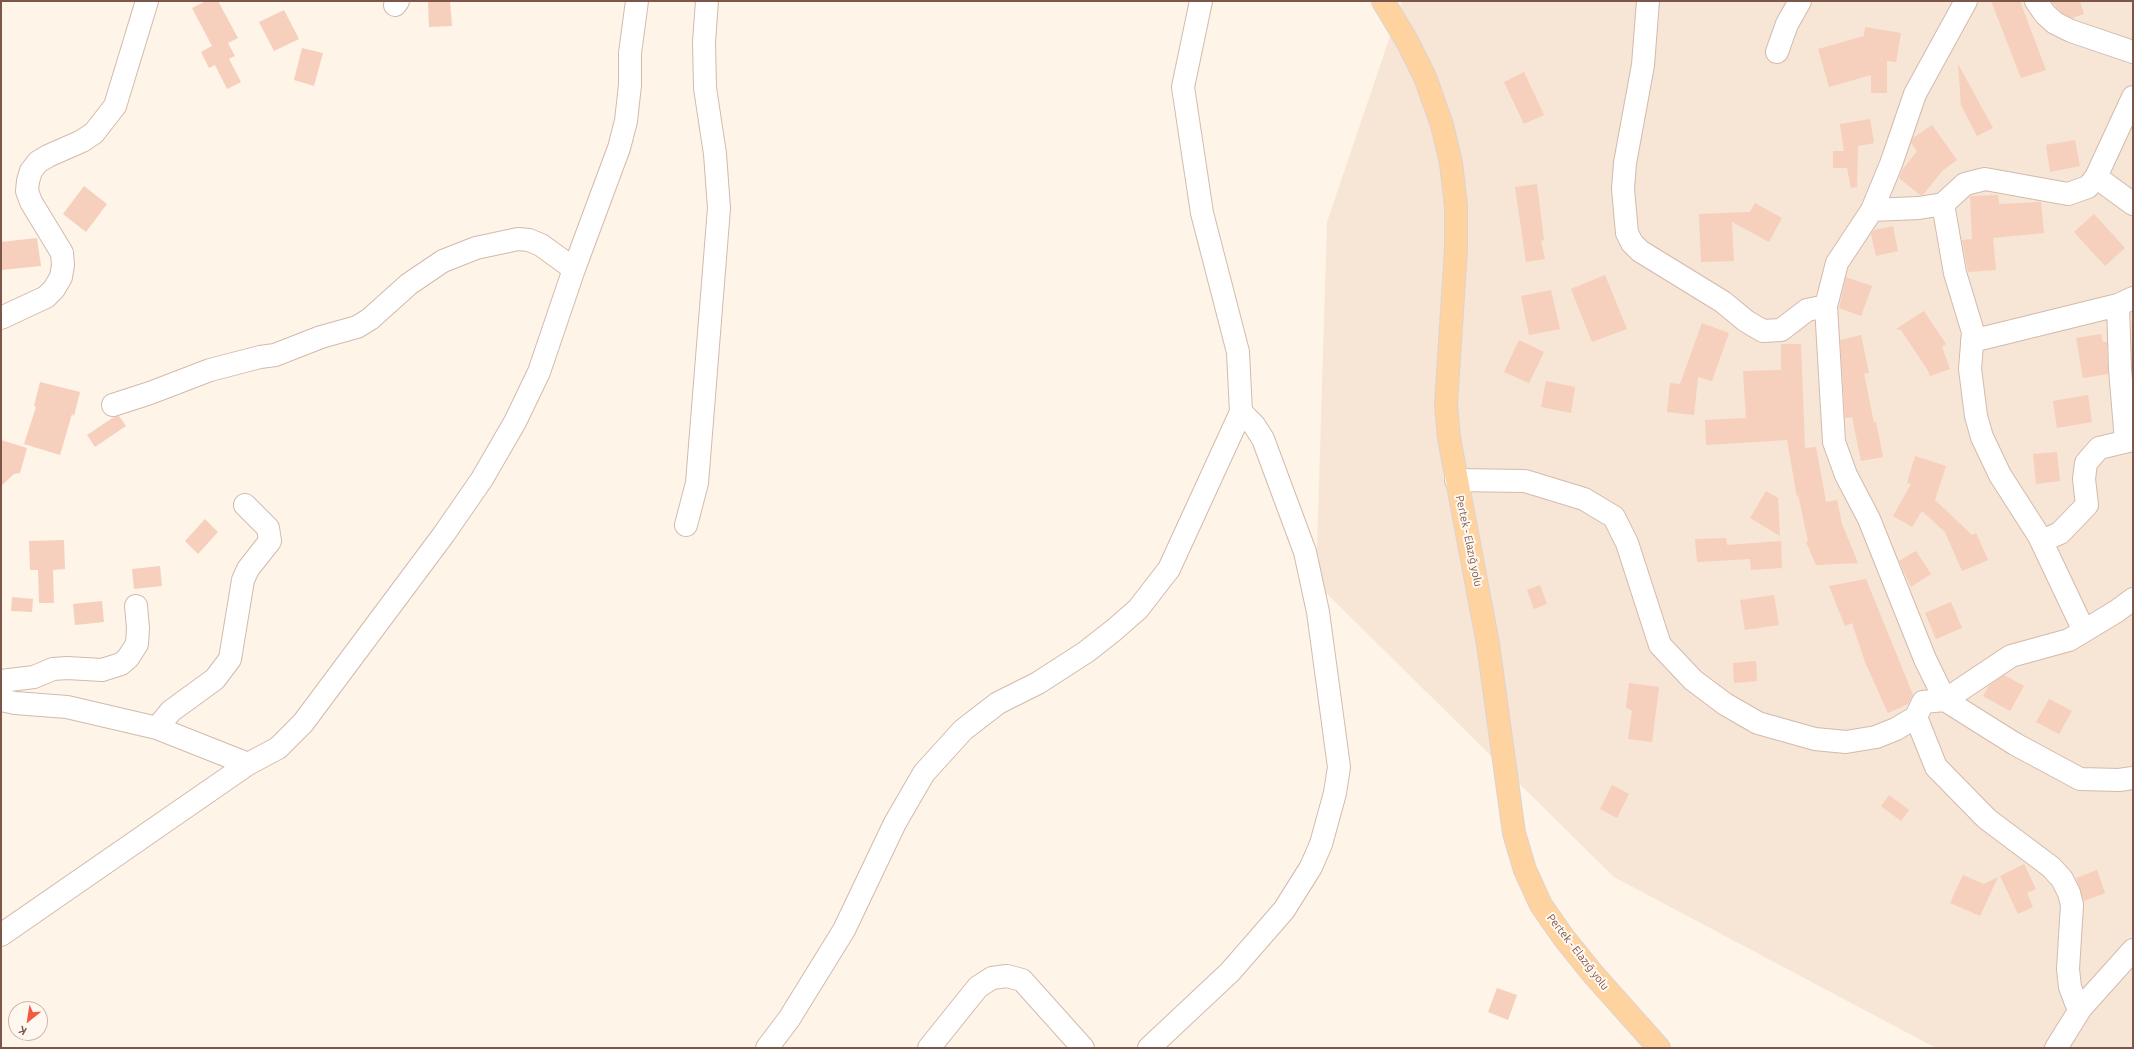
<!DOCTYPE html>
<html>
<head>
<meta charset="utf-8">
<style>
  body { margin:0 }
  #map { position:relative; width:2134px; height:1049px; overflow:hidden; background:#fef4e8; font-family:Ubuntu,sans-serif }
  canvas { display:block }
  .frame { position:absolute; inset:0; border:2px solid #7c5749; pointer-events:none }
  .north { position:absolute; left:8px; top:1001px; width:40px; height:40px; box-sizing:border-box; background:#fff8f1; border:1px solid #cbb8ae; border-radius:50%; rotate:210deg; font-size:11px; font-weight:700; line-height:16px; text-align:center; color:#7c5749 }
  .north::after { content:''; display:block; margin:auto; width:14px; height:18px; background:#f35b43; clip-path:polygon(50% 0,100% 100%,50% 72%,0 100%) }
</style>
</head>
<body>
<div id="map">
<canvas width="2134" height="1049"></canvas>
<div class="frame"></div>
<div class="north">K</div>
</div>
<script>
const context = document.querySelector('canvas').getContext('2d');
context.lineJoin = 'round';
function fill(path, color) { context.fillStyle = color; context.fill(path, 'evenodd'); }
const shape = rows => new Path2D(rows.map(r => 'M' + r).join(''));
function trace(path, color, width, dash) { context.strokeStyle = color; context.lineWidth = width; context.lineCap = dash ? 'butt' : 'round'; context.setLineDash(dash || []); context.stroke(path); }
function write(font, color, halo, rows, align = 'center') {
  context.font = font + ' Ubuntu,sans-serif'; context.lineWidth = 4; context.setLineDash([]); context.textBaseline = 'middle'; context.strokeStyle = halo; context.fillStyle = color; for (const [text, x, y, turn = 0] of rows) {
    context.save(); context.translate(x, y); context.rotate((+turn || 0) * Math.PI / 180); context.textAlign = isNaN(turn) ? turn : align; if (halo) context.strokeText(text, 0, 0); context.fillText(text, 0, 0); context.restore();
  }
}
fill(shape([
  [1402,1,2133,1,2133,1048,1936,1048,1614,877,1316,583,1327,222]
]), '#f7e5d6');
fill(shape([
  [206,1,218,1,238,38,228,43,235,56,229,59,241,82,227,89,215,65,209,68,201,52,212,46,192,8],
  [428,1,450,1,452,26,429,27],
  [1991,1,2020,1,2046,70,2021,78],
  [2051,1,2080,1,2084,14,2072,18,2062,13],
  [284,10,299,39,274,51,259,22],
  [1865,27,1901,33,1896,62,1887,61,1887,93,1871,93,1871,75,1829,87,1818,49,1864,36],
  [302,48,323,53,314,86,294,80],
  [1958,64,1993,128,1977,136,1961,105],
  [1524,72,1544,115,1524,124,1504,82],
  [1870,119,1874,143,1858,146,1857,187,1851,188,1847,168,1833,168,1833,151,1844,151,1840,124],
  [1932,125,1957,160,1942,171,1923,195,1920,195,1899,178,1903,169,1917,151,1911,143,1913,138],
  [2075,140,2080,166,2050,172,2046,145],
  [1537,184,1544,240,1541,241,1545,259,1526,262,1515,187],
  [84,186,107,204,86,232,63,214],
  [1998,195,1999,204,2041,202,2044,233,1993,238,1996,270,1968,272,1962,240,1972,239,1970,196],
  [1755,203,1782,218,1769,242,1732,222,1734,261,1701,262,1699,214,1750,212],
  [2094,214,2125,248,2105,266,2074,232],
  [1893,226,1898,251,1876,256,1871,234,1874,230],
  [37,238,41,266,1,270,1,242],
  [1605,275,1627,329,1592,342,1571,289],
  [1846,277,1872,286,1861,316,1839,308],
  [1551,290,1560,329,1529,335,1521,296],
  [1924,311,1946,344,1942,347,1950,369,1930,376,1927,369,1901,330,1896,329],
  [1702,323,1729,333,1712,381,1698,377,1694,415,1667,412,1670,383,1680,384],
  [2101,334,2103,342,2107,342,2108,374,2083,378,2076,338],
  [1861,335,1869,373,1864,374,1874,423,1876,422,1883,457,1861,461,1852,417,1845,418,1840,340],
  [1519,340,1544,352,1529,383,1504,372],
  [1781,344,1801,344,1805,448,1816,447,1826,502,1837,500,1842,524,1858,563,1816,565,1806,542,1808,541,1798,494,1797,497,1787,440,1706,445,1705,420,1746,418,1743,371,1781,370],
  [1546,381,1575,387,1571,413,1541,407],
  [40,382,80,392,74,416,72,414,60,455,24,444,36,407,34,406],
  [2088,395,2092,422,2057,428,2053,401],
  [119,416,126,426,95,447,87,435,114,417],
  [1,440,27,448,20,473,14,474,1,486],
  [2057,452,2060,481,2036,484,2033,454],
  [1915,456,1946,466,1935,500,1972,535,1976,533,1988,560,1962,571,1945,532,1922,511,1912,527,1893,516,1911,484,1907,483],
  [1766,491,1778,498,1780,536,1750,518],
  [205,519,218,532,198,554,185,541],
  [1726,538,1727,545,1781,541,1782,568,1751,570,1750,559,1697,562,1695,539],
  [64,540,65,569,53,570,54,603,39,603,38,570,30,570,29,541],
  [1916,551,1931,574,1911,587,1899,561],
  [160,566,162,586,134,589,132,569],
  [1866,579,1913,695,1908,704,1888,713,1865,662,1852,623,1845,626,1829,586],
  [1540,585,1547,604,1534,609,1527,590],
  [1774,595,1779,625,1745,630,1740,600],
  [12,597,33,599,32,612,11,611],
  [102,601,104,622,75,625,73,604],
  [1951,602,1962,628,1936,639,1925,613],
  [1756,661,1757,681,1734,683,1733,663],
  [2004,675,2024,686,2010,711,1983,696,1989,686],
  [1629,683,1659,687,1652,742,1628,739,1632,711,1626,707],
  [2049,699,2072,711,2059,734,2036,722],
  [1612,785,1629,794,1617,818,1600,809],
  [1889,795,1909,810,1901,821,1881,806],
  [2024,864,2036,889,2027,893,2033,907,2018,914,2000,876],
  [2097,870,2105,893,2084,901,2076,878],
  [1963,875,1984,884,1998,877,1980,916,1950,903],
  [1497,988,1517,995,1508,1020,1488,1012]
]), '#f6cfbd');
const minor = shape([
  [1648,1,1643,65,1625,163,1623,189,1627,233,1632,243,1640,251,1723,302,1746,321,1763,331,1781,330,1807,310,1826,306],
  [1966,1,1915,94,1891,164,1872,210,1837,263,1826,306,1834,442,1846,475,1869,519,1925,659,1945,700,2015,744,2080,779,2119,780,2133,778],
  [2036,1,2045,14,2055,23,2071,31,2133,52],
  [395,5,398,1],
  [1777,52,1787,24,1800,1],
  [2096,177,2133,204],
  [1943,204,1955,273,1973,332,1970,369,1976,416,1982,437,2000,475,2039,536,2084,631],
  [1872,210,1919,208,1943,204,1965,184,1985,179,2068,194,2088,187,2096,177,2133,97],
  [2118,305,2120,369,2126,441],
  [1,318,46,297,54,289,61,277,63,265,62,253,31,202,27,191,28,181,31,171,38,162,48,156,82,141,94,133,115,106,147,1],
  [1972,341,2118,305,2133,298],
  [113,405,150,393,210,370,260,357,275,355,321,337,357,327,370,319,409,284,443,261,476,248,518,239,529,240,541,245,574,269],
  [1456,480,1525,481,1584,499,1614,517,1627,543,1660,645,1693,680,1725,704,1758,723,1815,739,1846,742,1876,737,1896,729,1916,717,1923,702,1945,700,2011,656,2069,640,2117,611,2133,599],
  [686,525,697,483,719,208,715,154,705,88,704,42,707,1],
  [2042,541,2060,533,2087,505,2084,479,2086,463,2099,448,2133,440],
  [1,681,34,677,53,669,67,668,102,670,121,664,128,658,137,644,138,628,136,606],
  [1,700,15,703,67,707,157,728,248,764],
  [1916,717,1936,767,1987,819,2051,867,2062,879,2069,893,2072,905,2068,969,2070,987,2076,1003,2081,1008],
  [157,728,171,711,215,679,230,659,243,580,248,569,270,541,268,528,245,505],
  [1,935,248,764,278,748,303,723,444,534,482,479,515,422,539,372,574,269,619,148,626,121,630,85,630,53,637,1],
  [767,1048,789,1019,844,930,895,823,924,773,963,730,998,703,1038,683,1086,652,1114,630,1138,609,1169,569,1241,412,1238,352,1202,213,1183,87,1201,1],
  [929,1048,978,987,992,978,1007,976,1022,980,1083,1048],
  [1149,1048,1230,972,1284,910,1311,867,1321,844,1335,793,1339,767,1318,612,1305,552,1263,439,1254,425,1241,412],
  [2056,1048,2081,1008,2133,950]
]);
const major = shape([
  [1383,1,1407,41,1425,77,1442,125,1451,163,1456,206,1456,249,1446,404,1449,438,1488,644,1514,833,1525,870,1541,905,1564,938,1593,974,1659,1048]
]);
trace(minor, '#d3baac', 24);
trace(major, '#ddd3d0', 24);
trace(minor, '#fff', 22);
trace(major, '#ffd39f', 22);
write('11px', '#7c5749', '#fff8f1', [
  ["Pertek - Elazığ yolu",1469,541,78],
  ["Pertek - Elazığ yolu",1578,952,52]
]);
</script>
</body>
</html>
